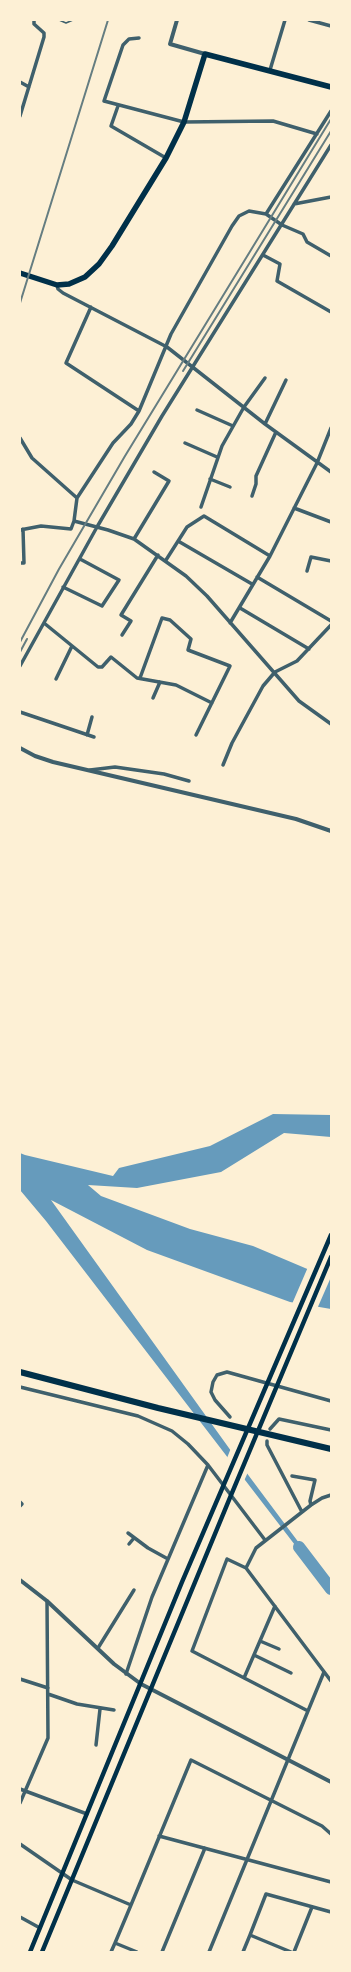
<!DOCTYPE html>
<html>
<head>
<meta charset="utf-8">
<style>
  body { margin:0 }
  #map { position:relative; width:351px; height:1972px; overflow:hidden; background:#fdf0d5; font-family:Arial,sans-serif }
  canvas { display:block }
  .frame { position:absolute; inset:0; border:21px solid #fdf0d5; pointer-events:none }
</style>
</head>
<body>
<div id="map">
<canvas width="351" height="1972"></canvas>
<div class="frame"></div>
</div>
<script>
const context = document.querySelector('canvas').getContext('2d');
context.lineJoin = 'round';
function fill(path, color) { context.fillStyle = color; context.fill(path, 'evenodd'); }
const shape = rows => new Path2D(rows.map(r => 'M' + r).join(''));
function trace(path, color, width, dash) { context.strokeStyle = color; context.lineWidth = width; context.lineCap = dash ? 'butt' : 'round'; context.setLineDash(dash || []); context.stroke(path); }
fill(shape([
  [273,1114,331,1115,331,1137,284,1133,221,1172,137,1188,88,1185,101,1196,190,1229,253,1246,331,1279,331,1309,290,1302,147,1250,51,1200,249,1476,311,1559,308,1562,46,1221,20,1190,20,1153,25,1155,113,1176,119,1168,210,1146]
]), '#669bbc');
fill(shape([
  [308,1267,331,1277,317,1309,292,1304],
  [231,1448,248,1472,244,1481,227,1458]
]), '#fdf0d5');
trace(shape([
  [299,1547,331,1589]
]), '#669bbc', 12);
trace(shape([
  [59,20,66,23,73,20]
]), '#3f606c', 1.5);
trace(shape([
  [309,20,331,26],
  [139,38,129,39,123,45,104,101,184,122,273,121,317,134],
  [270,70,285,20],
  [20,82,29,87],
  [118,106,111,126,166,158],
  [20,116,44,37,44,33,34,24,34,20],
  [294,204,331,197],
  [266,214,282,225,303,234,307,242,331,256],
  [263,255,280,264,277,281,331,312],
  [57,285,58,289,63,293,167,347,265,424,331,472],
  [91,307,66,363,139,411],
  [197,410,233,426],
  [265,424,286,380],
  [20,438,32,458,77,498],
  [185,443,217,457],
  [210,479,230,487],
  [252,496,256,484,256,476,276,432],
  [201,507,222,446,244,407,265,378],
  [294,508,331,522],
  [74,521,77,498,113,443,131,424,139,411,171,334,232,226,239,216,249,211,266,214,331,111],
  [20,530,41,526,71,529,74,521,108,530,134,539,186,576,207,596,299,701,331,724],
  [134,539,169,481,154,472],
  [178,541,252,584],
  [166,560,187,527,204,516,270,556],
  [20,563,24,563,23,529],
  [307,571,311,557,331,561],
  [257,577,331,621],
  [63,587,102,606,119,580,80,559],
  [240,608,309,649],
  [44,623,98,667,102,667,111,657,137,678,176,685,212,703],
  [230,623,270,556,317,463,331,428],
  [122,635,131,621,121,615,158,555],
  [20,666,97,527,162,416,331,145],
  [140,678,162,618,170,620,191,639,188,650,230,666,196,735],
  [56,679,72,646],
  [153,698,160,682],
  [20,712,94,737],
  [87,735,92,717],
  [223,765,232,743,263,686,275,672,297,661,331,625],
  [90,770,115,767,164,774,189,781],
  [20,1387,138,1416,172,1431,188,1444,208,1465,265,1540],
  [230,1417,215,1400,211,1392,213,1382,217,1375,227,1372,331,1401],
  [270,1429,279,1419,331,1430],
  [267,1441,267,1445,302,1512],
  [292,1476,315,1480,310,1501,311,1505],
  [20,1502,22,1504,20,1506],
  [128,1533,148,1548,168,1559],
  [129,1544,134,1538],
  [246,1568,256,1548,311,1505,322,1498,331,1495],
  [260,1641,279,1649],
  [98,1648,134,1590],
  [254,1655,291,1673],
  [126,1674,152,1597,208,1465],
  [244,1678,275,1606],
  [20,1679,48,1688],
  [48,1694,77,1704,114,1710],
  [308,1711,192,1651,227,1559,246,1568,331,1681],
  [96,1745,100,1709],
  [20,1789,87,1814],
  [20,1803,48,1738,47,1601],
  [159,1836,331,1882],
  [20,1844,72,1880,131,1905,115,1943,137,1952],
  [131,1905,191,1760,322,1826,331,1834],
  [20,1917,40,1928],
  [250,1935,266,1894,331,1912],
  [111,1952,115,1943],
  [162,1952,205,1848],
  [209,1952,324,1672],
  [243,1952,250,1935,291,1952],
  [294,1952,312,1907]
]), '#3f606c', 3.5);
trace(shape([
  [177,20,170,44,205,54],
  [20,748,35,756,53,762,296,819,331,831],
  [20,1580,47,1601,114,1664,141,1684,331,1782]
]), '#3f606c', 4);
trace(shape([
  [30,1952,182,1582,331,1235],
  [42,1952,229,1500,331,1257]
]), '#003049', 4.5);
trace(shape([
  [20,273,57,285,69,284,85,277,99,264,112,246,166,158,184,122,205,54,331,87]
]), '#003049', 5.5);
trace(shape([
  [20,1372,158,1408,331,1449]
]), '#003049', 6);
trace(shape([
  [20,303,108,20],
  [183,371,331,131],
  [20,642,59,569,125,456,331,119],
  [20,652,27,639]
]), '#657d81', 2);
</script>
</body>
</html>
